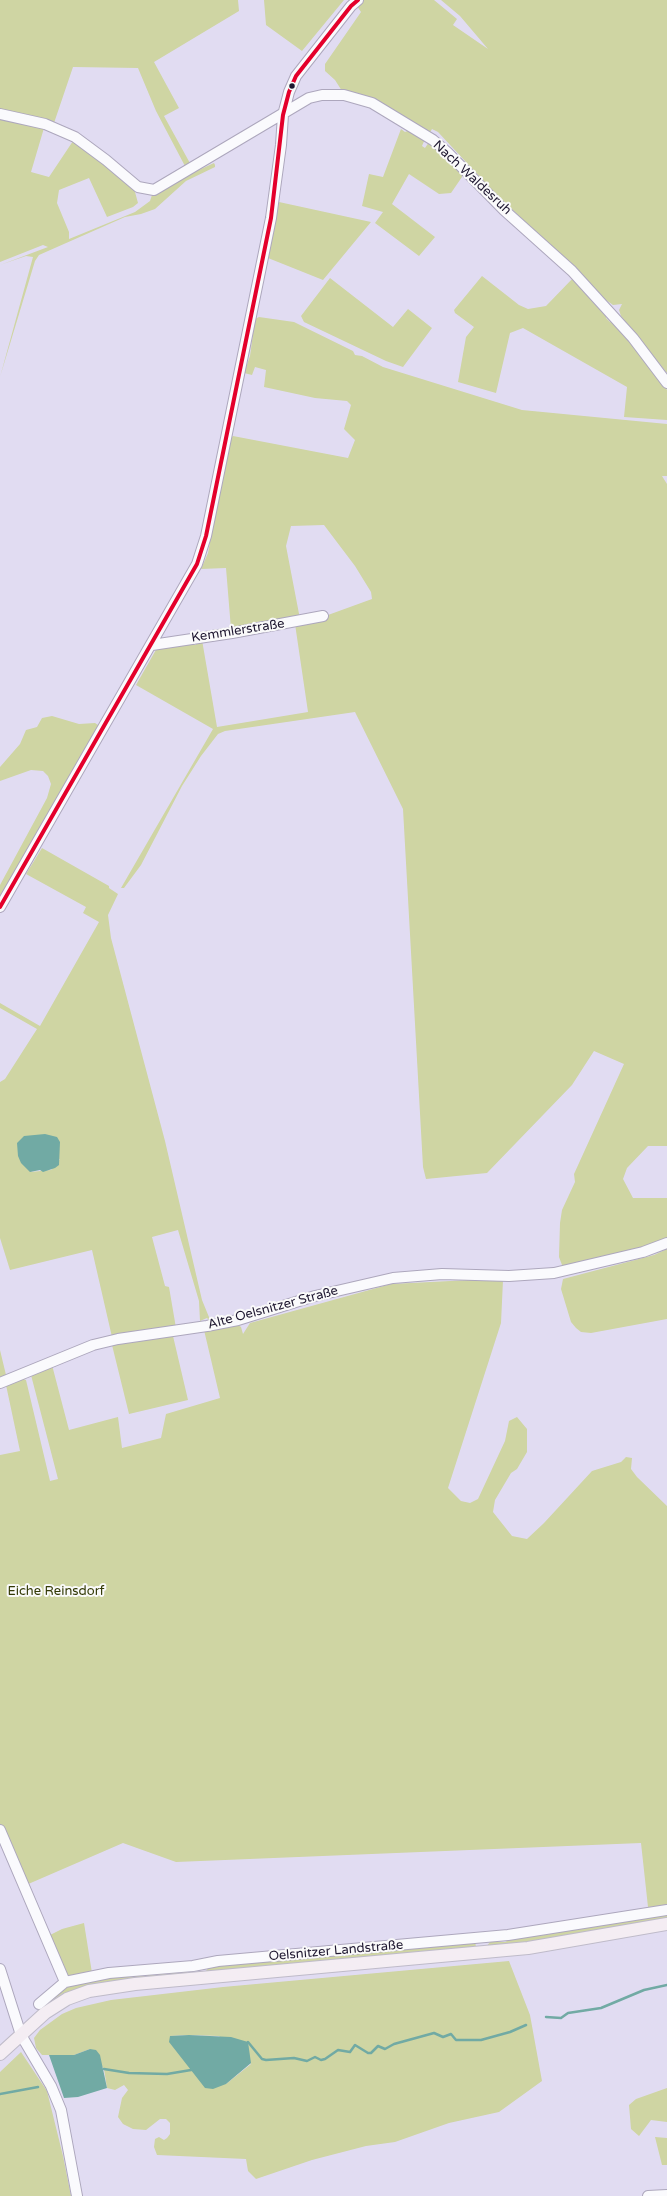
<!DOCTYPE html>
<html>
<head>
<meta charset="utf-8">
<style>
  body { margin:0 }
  canvas { display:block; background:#e1dcf2 }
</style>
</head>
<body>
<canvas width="667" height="2196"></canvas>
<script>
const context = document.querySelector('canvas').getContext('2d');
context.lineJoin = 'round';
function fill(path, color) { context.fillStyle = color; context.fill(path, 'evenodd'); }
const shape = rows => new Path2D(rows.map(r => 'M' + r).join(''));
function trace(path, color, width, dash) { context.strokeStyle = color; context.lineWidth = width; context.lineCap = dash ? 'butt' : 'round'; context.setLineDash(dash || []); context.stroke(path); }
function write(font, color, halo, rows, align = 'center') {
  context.font = font + ' "Varela Round",sans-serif'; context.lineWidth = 4; context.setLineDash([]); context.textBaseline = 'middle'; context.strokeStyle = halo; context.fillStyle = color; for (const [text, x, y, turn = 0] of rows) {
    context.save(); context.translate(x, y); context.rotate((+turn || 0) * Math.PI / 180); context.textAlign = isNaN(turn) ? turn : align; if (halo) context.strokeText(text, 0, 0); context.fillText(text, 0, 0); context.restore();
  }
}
fill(shape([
  [0,0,238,0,239,11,154,62,179,108,164,116,191,165,186,168,156,111,138,68,73,67,54,123,0,109],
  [264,0,344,0,302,51,266,25],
  [363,0,434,0,457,19,453,25,488,49,460,16,441,0,667,0,667,373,621,316,619,310,622,304,613,305,606,300,491,189,438,132,432,129,429,134,399,113,363,95,342,91,335,80,325,71,325,64,361,12,357,6],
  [0,117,44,128,31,172,49,177,73,141,121,176,135,192,138,203,133,207,107,217,89,178,59,190,57,203,69,232,69,239,135,212,150,201,152,195,188,175,214,163,215,165,215,167,186,181,155,209,141,214,125,217,39,255,35,261,0,377,33,257,26,256,0,265,48,247,43,245,0,262],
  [401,129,405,132,410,130,425,139,422,146,425,148,429,142,462,172,462,177,451,193,439,194,409,174,392,204,435,237,419,256,375,223,383,212,362,206,369,174,383,177],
  [279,202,371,222,323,280,268,258],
  [482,276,519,305,528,309,546,306,574,277,606,315,606,318,610,322,614,323,653,368,667,390,667,420,624,417,627,387,523,328,510,333,496,393,458,382,466,337,474,327,455,313,454,310],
  [330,278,393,327,408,309,432,328,403,367,386,361,304,322,301,316],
  [259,317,294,322,353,351,355,355,362,356,383,367,522,410,667,424,667,476,662,476,667,484,667,1146,648,1146,627,1168,623,1179,633,1198,667,1198,667,1241,566,1268,562,1265,559,1257,560,1223,562,1210,575,1182,574,1174,624,1064,594,1051,572,1085,487,1173,426,1179,423,1167,403,809,355,712,225,731,218,734,201,756,182,786,141,865,124,888,121,888,213,729,136,685,157,648,191,642,195,645,202,640,217,727,308,712,295,624,326,618,328,615,372,599,371,592,355,566,324,525,291,526,286,546,300,619,267,624,265,621,256,622,254,625,231,629,226,568,201,569,208,553,229,440,233,436,348,458,355,440,344,429,351,405,347,401,315,398,264,387,266,370,255,367,252,375,244,373,250,356,255,319],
  [52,716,79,724,95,723,98,725,98,731,0,900,0,885,47,798,51,784,48,776,43,771,31,770,0,781,0,767,20,744,26,730,37,727,42,718],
  [42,848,109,886,109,888,118,894,108,915,111,938,165,1141,202,1300,211,1322,207,1318,200,1321,199,1301,178,1230,152,1237,165,1286,169,1287,176,1328,112,1337,92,1250,10,1270,0,1238,0,1082,5,1079,37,1029,0,1008,0,1003,40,1026,99,922,83,913,86,907,26,874],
  [60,1159,51,1170,30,1172],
  [667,1249,667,1319,591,1333,581,1332,576,1328,571,1322,561,1289,563,1279,654,1255],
  [470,1280,503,1280,501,1323,448,1488,461,1501,470,1503,478,1499,505,1441,509,1421,517,1417,527,1429,527,1452,517,1469,511,1473,495,1500,493,1512,512,1536,527,1539,544,1523,592,1471,621,1462,626,1457,632,1458,631,1469,637,1477,667,1506,667,1905,648,1907,641,1843,176,1862,123,1843,26,1885,0,1824,0,1455,20,1451,6,1385,21,1378,26,1380,50,1481,58,1479,31,1375,52,1365,69,1430,118,1417,122,1448,161,1438,166,1414,220,1398,204,1330,235,1323,241,1327,243,1334,250,1323,391,1284],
  [173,1336,188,1400,129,1414,112,1345],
  [0,1350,6,1375,0,1378],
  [667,1912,667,1918,569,1937,486,1947,490,1942,505,1942,515,1937,545,1935],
  [84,1923,92,1973,69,1977,64,1973,48,1936,62,1929],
  [475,1941,476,1947,475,1948,205,1973,208,1968,217,1964],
  [509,1961,530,2015,542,2081,499,2112,449,2123,395,2142,366,2146,312,2160,256,2179,248,2171,246,2159,157,2155,154,2147,155,2139,159,2137,164,2140,167,2138,170,2134,170,2123,166,2119,160,2119,146,2130,133,2129,123,2124,118,2117,122,2098,128,2090,124,2085,115,2090,107,2088,104,2069,90,2049,74,2055,42,2055,36,2048,34,2038,40,2030,62,2014,76,2008,111,2000,223,1987],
  [189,2035,219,2036,251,2064,226,2084,170,2036],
  [187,1970,187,1975,96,1983,62,1994,47,2004,53,1993,80,1981],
  [21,2052,47,2091,63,2156,71,2196,0,2196,0,2072],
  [667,2088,667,2122,651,2120,639,2136,631,2129,629,2105,636,2099],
  [667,2136,667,2165,662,2165,655,2137,667,2138]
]), '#cfd5a3');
fill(shape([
  [45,1134,57,1137,60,1142,59,1165,55,1168,43,1172,40,1170,30,1172,21,1163,18,1156,17,1143,24,1136],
  [189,2035,231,2037,248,2042,251,2063,226,2084,213,2089,205,2088,169,2042,170,2036],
  [90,2049,96,2050,100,2055,107,2088,78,2097,64,2098,49,2055,74,2055]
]), '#71aaa4');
trace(shape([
  [546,2017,561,2018,568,2013,601,2008,644,1990,667,1985],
  [248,2042,262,2059,266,2060,294,2058,307,2061,315,2057,321,2060,325,2059,338,2050,350,2052,355,2045,368,2053,371,2053,378,2046,385,2049,394,2044,434,2033,443,2037,451,2034,456,2040,481,2040,510,2032,526,2025],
  [104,2069,129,2073,167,2074,191,2070],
  [0,2094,38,2087]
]), '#71aaa4', 2.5);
const minor = shape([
  [0,114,45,124,75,137,106,160,138,187,154,190,309,98,322,95,344,95,372,103,433,140,447,152,504,210,572,271,633,338,667,383],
  [152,645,232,633,323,616],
  [0,907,197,564,206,536,271,218,281,145,283,115,289,92,296,76,351,6,358,0],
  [0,1383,93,1345,118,1339,207,1326,238,1320,315,1296,393,1278,442,1274,509,1276,554,1273,643,1252,667,1243],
  [0,1830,65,1982,39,2004],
  [0,1969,21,2035,51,2086,61,2110,77,2196],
  [65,1982,109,1973,193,1966,218,1961,508,1935,667,1910],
  [648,2196,667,2195]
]);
const major = shape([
  [0,2054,45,2013,67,1999,89,1991,135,1984,528,1948,667,1924]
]);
trace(minor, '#ada7bd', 12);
trace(major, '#bfbbc9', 14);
trace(minor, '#fafafd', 10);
trace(major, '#f4edf3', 12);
trace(shape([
  [0,907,197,564,206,536,271,218,283,115,289,92,296,76,351,6,358,0]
]), '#e4002b', 4);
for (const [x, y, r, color] of [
  [292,86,3.5,"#1e1730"]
]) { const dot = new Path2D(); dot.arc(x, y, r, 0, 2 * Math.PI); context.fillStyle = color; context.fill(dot); trace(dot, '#fafafa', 1.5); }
write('13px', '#1e1730', '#fafafa', [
  ["Nach Waldesruh",472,178,43],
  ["Kemmlerstraße",238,631,-9],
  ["Alte Oelsnitzer Straße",273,1308,-15],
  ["Oelsnitzer Landstraße",336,1951,-5]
]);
write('13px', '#333905', '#fafafa', [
  ["Eiche Reinsdorf",56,1592]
]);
</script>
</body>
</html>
